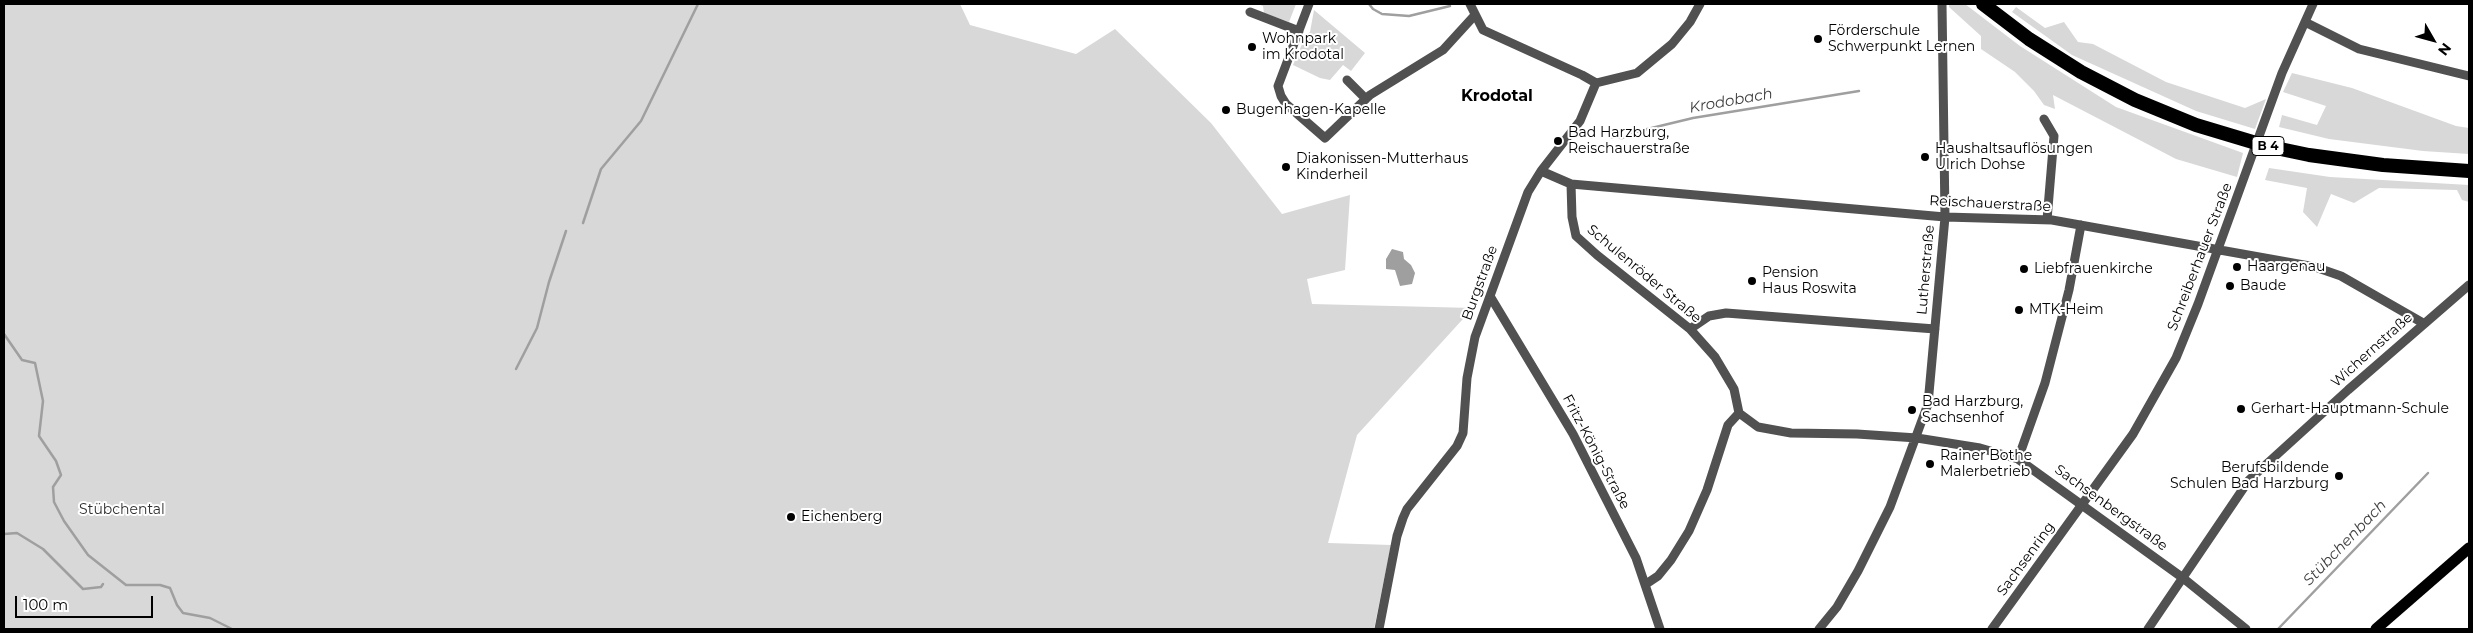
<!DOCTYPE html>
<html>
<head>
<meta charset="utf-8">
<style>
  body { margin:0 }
  #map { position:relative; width:2473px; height:633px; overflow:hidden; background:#fff; font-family:Montserrat,sans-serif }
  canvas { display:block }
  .frame { position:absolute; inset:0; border:5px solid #000; pointer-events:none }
  .north { position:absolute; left:2408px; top:15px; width:50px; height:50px; -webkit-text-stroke:4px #fff; paint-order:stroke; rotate:128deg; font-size:14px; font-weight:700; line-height:20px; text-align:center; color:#000 }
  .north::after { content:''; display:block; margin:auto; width:18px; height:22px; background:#000; clip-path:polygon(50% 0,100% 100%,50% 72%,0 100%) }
  .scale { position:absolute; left:15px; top:596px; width:138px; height:22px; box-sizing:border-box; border:2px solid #000; border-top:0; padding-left:6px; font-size:15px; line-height:18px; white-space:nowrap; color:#000; -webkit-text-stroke:4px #fff; paint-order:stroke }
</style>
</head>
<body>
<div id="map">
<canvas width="2473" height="633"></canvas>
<div class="frame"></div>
<div class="north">N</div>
<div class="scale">100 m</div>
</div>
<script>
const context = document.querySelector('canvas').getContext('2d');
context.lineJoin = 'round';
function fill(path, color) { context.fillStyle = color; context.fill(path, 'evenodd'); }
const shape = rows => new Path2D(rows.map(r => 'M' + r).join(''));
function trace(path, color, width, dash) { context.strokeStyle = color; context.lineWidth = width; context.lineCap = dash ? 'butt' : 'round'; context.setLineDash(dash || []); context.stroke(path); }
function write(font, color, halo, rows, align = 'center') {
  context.font = font + ' Montserrat,sans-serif'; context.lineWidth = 4; context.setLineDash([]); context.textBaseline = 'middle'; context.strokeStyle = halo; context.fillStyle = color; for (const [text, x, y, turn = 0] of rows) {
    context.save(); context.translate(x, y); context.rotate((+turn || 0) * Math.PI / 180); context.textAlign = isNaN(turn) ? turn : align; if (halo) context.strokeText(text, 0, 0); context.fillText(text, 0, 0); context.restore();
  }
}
fill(shape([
  [4,4,960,4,970,25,1076,54,1115,29,1211,123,1282,214,1350,195,1345,270,1307,279,1312,304,1473,308,1357,435,1328,543,1391,545,1374,629,4,629],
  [1258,4,1296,4,1289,22,1264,13,1263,6],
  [1949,4,1965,4,2020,46,2116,107,2243,153,2237,177,2176,159,2053,95,2055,109,2044,105,2034,91,2015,72,1981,49,1981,36,1949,7],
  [2016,7,2045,28,2064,22,2078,42,2093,44,2166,82,2245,108,2266,99,2255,129,2196,111,2072,55,2012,12],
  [1314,10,1365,53,1351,71,1343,65,1330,80,1320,78,1293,65,1306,35,1310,32],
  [2292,73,2352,88,2456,126,2469,128,2469,154,2423,151,2329,139,2279,127,2282,115,2317,125,2326,106,2283,92],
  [2269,168,2330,177,2469,185,2469,202,2462,200,2457,190,2379,188,2354,203,2331,194,2317,227,2303,212,2307,188,2265,180]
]), '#d8d8d8');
fill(shape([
  [1392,249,1403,252,1404,259,1411,265,1415,273,1412,284,1400,286,1395,270,1386,269,1386,259]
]), '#9f9f9f');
trace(shape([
  [1369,4,1373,9,1382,14,1409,16,1450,6],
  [1609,137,1622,138,1635,132,1693,118,1859,91],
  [583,223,601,169,641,121,698,4],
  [4,334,22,360,35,363,43,401,39,436,56,461,61,475,53,487,54,502,64,521,88,555,126,585,160,585,170,588,177,605,183,613,210,618,232,629],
  [516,369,537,328,549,282,566,231],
  [4,534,17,533,43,549,83,589,101,587,103,584],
  [2278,629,2428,473]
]), '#9f9f9f', 2.5);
trace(shape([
  [1309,4,1278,86,1281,96,1286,104,1325,138,1370,95,1443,50,1475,15],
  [1470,4,1483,30,1582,75,1596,83],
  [1250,12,1299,31],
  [2305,22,2359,49,2469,76],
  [1347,80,1366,99],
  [2044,119,2054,136,2047,220],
  [1541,171,1571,184,1945,217,2052,220,2315,267,2341,276,2423,323],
  [1571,184,1572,217,1576,236,1597,255,1690,329,1715,357,1734,389,1739,413,1728,425,1707,490,1689,531,1671,560,1658,576,1646,584],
  [1490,296,1573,434,1636,558,1660,629],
  [1690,329,1709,316,1726,313,1935,329],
  [1739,413,1758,427,1791,433,1857,434,1917,438,1980,448,2018,459,2183,578,2246,629],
  [2018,459,2045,383,2069,290,2081,225],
  [1379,629,1397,536,1403,518,1407,509,1457,446,1463,433,1467,378,1475,337,1528,192,1541,171,1580,121,1596,83,1637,73,1672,44,1690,22,1700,4],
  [1819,629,1837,607,1858,571,1890,507,1928,404,1945,217,1942,4],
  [1992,629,2133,434,2176,358,2198,304,2282,73,2313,4],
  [2148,629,2249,480,2348,390,2469,285]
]), '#515151', 9);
trace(shape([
  [2376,629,2469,548]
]), '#000', 11);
trace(shape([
  [1983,4,2029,39,2081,72,2135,100,2196,125,2266,146,2309,155,2383,165,2469,171]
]), '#000', 14);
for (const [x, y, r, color] of [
  [1818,39,5,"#000"],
  [1252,47,5,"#000"],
  [1226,110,5,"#000"],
  [1558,141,5,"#000"],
  [1925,157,5,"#000"],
  [1286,167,5,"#000"],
  [2237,267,5,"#000"],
  [2024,269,5,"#000"],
  [1752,281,5,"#000"],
  [2230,286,5,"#000"],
  [2019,310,5,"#000"],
  [2241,409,5,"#000"],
  [1912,410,5,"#000"],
  [1930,464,5,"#000"],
  [2339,476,5,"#000"],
  [791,517,5,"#000"]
]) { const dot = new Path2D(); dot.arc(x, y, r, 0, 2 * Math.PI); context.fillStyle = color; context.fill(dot); trace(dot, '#fff', 2); }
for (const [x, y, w] of [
  [2268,146,32]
]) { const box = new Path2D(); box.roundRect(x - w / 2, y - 9.5, w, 19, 4); context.fillStyle = '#fff'; context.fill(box); trace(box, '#000', 1); }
write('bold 12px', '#000', null, [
  ["B 4",2268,146]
]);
write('14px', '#000', '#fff', [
  ["Förderschule",1828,31],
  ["Schwerpunkt Lernen",1828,47],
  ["Wohnpark",1262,39],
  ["im Krodotal",1262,55],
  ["Bugenhagen-Kapelle",1236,110],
  ["Bad Harzburg,",1568,133],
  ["Reischauerstraße",1568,149],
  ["Haushaltsauflösungen",1935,149],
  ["Ulrich Dohse",1935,165],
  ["Diakonissen-Mutterhaus",1296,159],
  ["Kinderheil",1296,175],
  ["Haargenau",2247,267],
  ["Liebfrauenkirche",2034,269],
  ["Pension",1762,273],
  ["Haus Roswita",1762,289],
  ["Baude",2240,286],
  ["MTK-Heim",2029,310],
  ["Bad Harzburg,",1922,402],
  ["Sachsenhof",1922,418],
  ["Gerhart-Hauptmann-Schule",2251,409],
  ["Rainer Bothe",1940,456],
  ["Malerbetrieb",1940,472],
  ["Berufsbildende",2329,468,"right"],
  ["Schulen Bad Harzburg",2329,484,"right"],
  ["Eichenberg",801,517]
], 'left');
write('14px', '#000', '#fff', [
  ["Reischauerstraße",1990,204,3],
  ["Schreiberhauer Straße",2200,257,-69],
  ["Lutherstraße",1926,270,-85],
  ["Schulenröder Straße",1644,274,40],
  ["Burgstraße",1480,283,-70],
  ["Wichernstraße",2372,350,-42],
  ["Fritz-König-Straße",1596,452,62],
  ["Sachsenbergstraße",2111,508,36],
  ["Sachsenring",2026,559,-54]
]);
write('14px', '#2f2f2f', '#fff', [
  ["Stübchental",122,510]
]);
write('italic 15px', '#404040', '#fff', [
  ["Krodobach",1731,101,-10],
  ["Stübchenbach",2345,543,-46]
]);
write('bold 16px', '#000', '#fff', [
  ["Krodotal",1497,96]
]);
</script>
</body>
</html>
